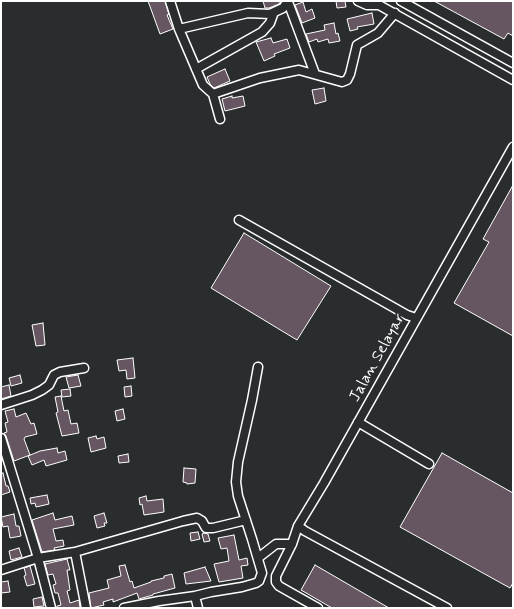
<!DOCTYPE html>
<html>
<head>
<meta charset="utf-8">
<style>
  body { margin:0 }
  #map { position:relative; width:514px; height:609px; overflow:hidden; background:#2a2d2e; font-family:Mynerve,sans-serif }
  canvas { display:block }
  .frame { position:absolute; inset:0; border:2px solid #fff; pointer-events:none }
</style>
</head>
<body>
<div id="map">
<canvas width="514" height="609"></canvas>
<div class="frame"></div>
</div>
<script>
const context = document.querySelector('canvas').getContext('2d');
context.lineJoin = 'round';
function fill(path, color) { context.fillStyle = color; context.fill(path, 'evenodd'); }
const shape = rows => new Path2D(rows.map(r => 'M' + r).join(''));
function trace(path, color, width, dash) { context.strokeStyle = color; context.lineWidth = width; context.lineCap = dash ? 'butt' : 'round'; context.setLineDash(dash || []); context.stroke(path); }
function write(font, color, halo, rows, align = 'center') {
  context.font = font + ' Mynerve,sans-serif'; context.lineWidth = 4; context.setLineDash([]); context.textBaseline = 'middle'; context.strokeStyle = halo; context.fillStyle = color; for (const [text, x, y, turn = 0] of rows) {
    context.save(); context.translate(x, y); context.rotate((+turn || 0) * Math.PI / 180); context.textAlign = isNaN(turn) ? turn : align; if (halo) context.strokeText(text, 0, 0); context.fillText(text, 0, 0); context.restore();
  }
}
const building = shape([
  [148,1,165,1,169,14,167,15,173,29,160,34,148,1],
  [263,1,281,1,279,4,269,8,265,8,263,1],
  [336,1,345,1,346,7,337,8,336,1],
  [434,1,513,1,513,36,508,33,504,39,434,1],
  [303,2,306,12,312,9,315,18,302,23,295,5,303,2],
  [372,13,374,24,357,27,358,29,350,31,347,19,372,13],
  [334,23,336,34,338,33,340,41,329,43,328,39,318,42,317,39,309,42,306,34,325,30,324,25,334,23],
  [271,38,273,43,287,39,290,48,274,54,275,56,264,61,256,42,271,38],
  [225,69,230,81,214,88,210,84,207,77,225,69],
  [324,88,326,101,315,104,312,90,324,88],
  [232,96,232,98,243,96,245,106,225,111,222,99,232,96],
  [513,185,513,336,454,303,489,242,483,239,513,185],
  [244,233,331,286,297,340,211,288,244,233],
  [43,323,45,345,36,346,32,325,43,323],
  [133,358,135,378,127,379,126,370,119,371,117,360,133,358],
  [20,375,22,383,11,386,9,378,20,375],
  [78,375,81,386,69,388,66,377,78,375],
  [9,385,11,396,1,399,1,387,9,385],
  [131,386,132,396,125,397,124,387,131,386],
  [70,389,71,396,62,397,61,390,70,389],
  [61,396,64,411,68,410,71,424,77,423,79,433,62,436,56,413,58,412,55,397,61,396],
  [14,409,16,417,26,413,31,424,34,423,37,434,25,437,24,439,30,455,14,461,6,436,4,433,7,432,5,423,8,422,5,411,14,409],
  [123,409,125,419,117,421,115,411,123,409],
  [96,436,97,439,104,437,106,448,91,452,88,438,96,436],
  [57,448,58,453,65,451,67,460,46,466,44,460,32,465,28,456,40,451,57,448],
  [442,453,513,493,513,583,510,588,400,527,442,453],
  [128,454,129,462,119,463,118,456,128,454],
  [184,468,196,469,195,483,187,484,187,483,183,482,184,468],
  [3,473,6,486,8,486,10,492,1,495,1,474,3,473],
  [47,495,49,504,36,507,35,503,31,504,30,498,47,495],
  [146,496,147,501,163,499,164,512,144,515,142,504,140,505,139,498,146,496],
  [53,513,55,520,72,516,74,525,53,529,56,541,63,540,64,546,54,548,55,550,42,552,32,520,53,513],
  [104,513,107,523,104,523,105,526,97,528,94,516,104,513],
  [14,514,16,526,19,526,21,536,10,538,8,526,3,527,1,517,14,514],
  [198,532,200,539,191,541,190,533,198,532],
  [204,533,208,534,210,541,204,542,202,534,204,533],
  [234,535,239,560,247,558,248,565,241,566,243,578,219,582,214,564,229,561,227,548,221,549,218,538,234,535],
  [19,548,22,557,11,560,9,551,19,548],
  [67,559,70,570,67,570,70,590,67,591,70,603,79,600,80,608,57,608,57,606,61,605,58,593,55,593,53,585,56,584,53,574,48,575,45,564,67,559],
  [125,565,130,582,132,581,134,588,151,582,151,581,164,578,164,576,172,574,175,588,153,594,153,595,139,599,137,593,113,602,113,599,103,602,104,605,91,608,89,593,109,588,107,580,121,576,119,566,125,565],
  [315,565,389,608,332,608,301,590,315,565],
  [30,566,35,584,27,586,24,576,26,575,24,568,30,566],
  [205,567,211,581,186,584,184,573,205,567],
  [8,581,10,592,1,593,1,582,8,581],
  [42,597,44,606,34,607,33,599,42,597]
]);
fill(building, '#665661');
trace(building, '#fff', 1);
const minor = shape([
  [170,1,179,29,203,85,213,94,220,119],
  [358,1,367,5,379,5,513,80],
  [401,1,513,63],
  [288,2,315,74],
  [179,29,248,13,270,14,283,8,288,1],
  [196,69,262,32,270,23,274,12],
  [213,94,260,78,299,70,342,82,347,80,350,74,357,45,378,33,395,13],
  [239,220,407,315,416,318],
  [1,405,32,395,42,390,49,385,54,375,60,372,84,368],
  [358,422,429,464],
  [1,438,38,558,51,608],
  [298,526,305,531,447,608],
  [75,552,86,608],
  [258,558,276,544,292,544],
  [1,570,38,558,75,552,183,521,197,518,202,521,206,528,213,528,246,520],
  [195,596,198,608],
  [124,608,159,601,195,596,211,592,242,587,256,583,259,581,262,573,252,539,238,496,236,482,238,462,252,400,258,367],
  [318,608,279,586,276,582,276,576,292,544,298,526,324,483,513,147]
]);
trace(minor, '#fff', 11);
trace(minor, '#2a2d2e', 8);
write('16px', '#fff', '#2a2d2e', [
  ["Jalan Selayar",378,358,-61]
]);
</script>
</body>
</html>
